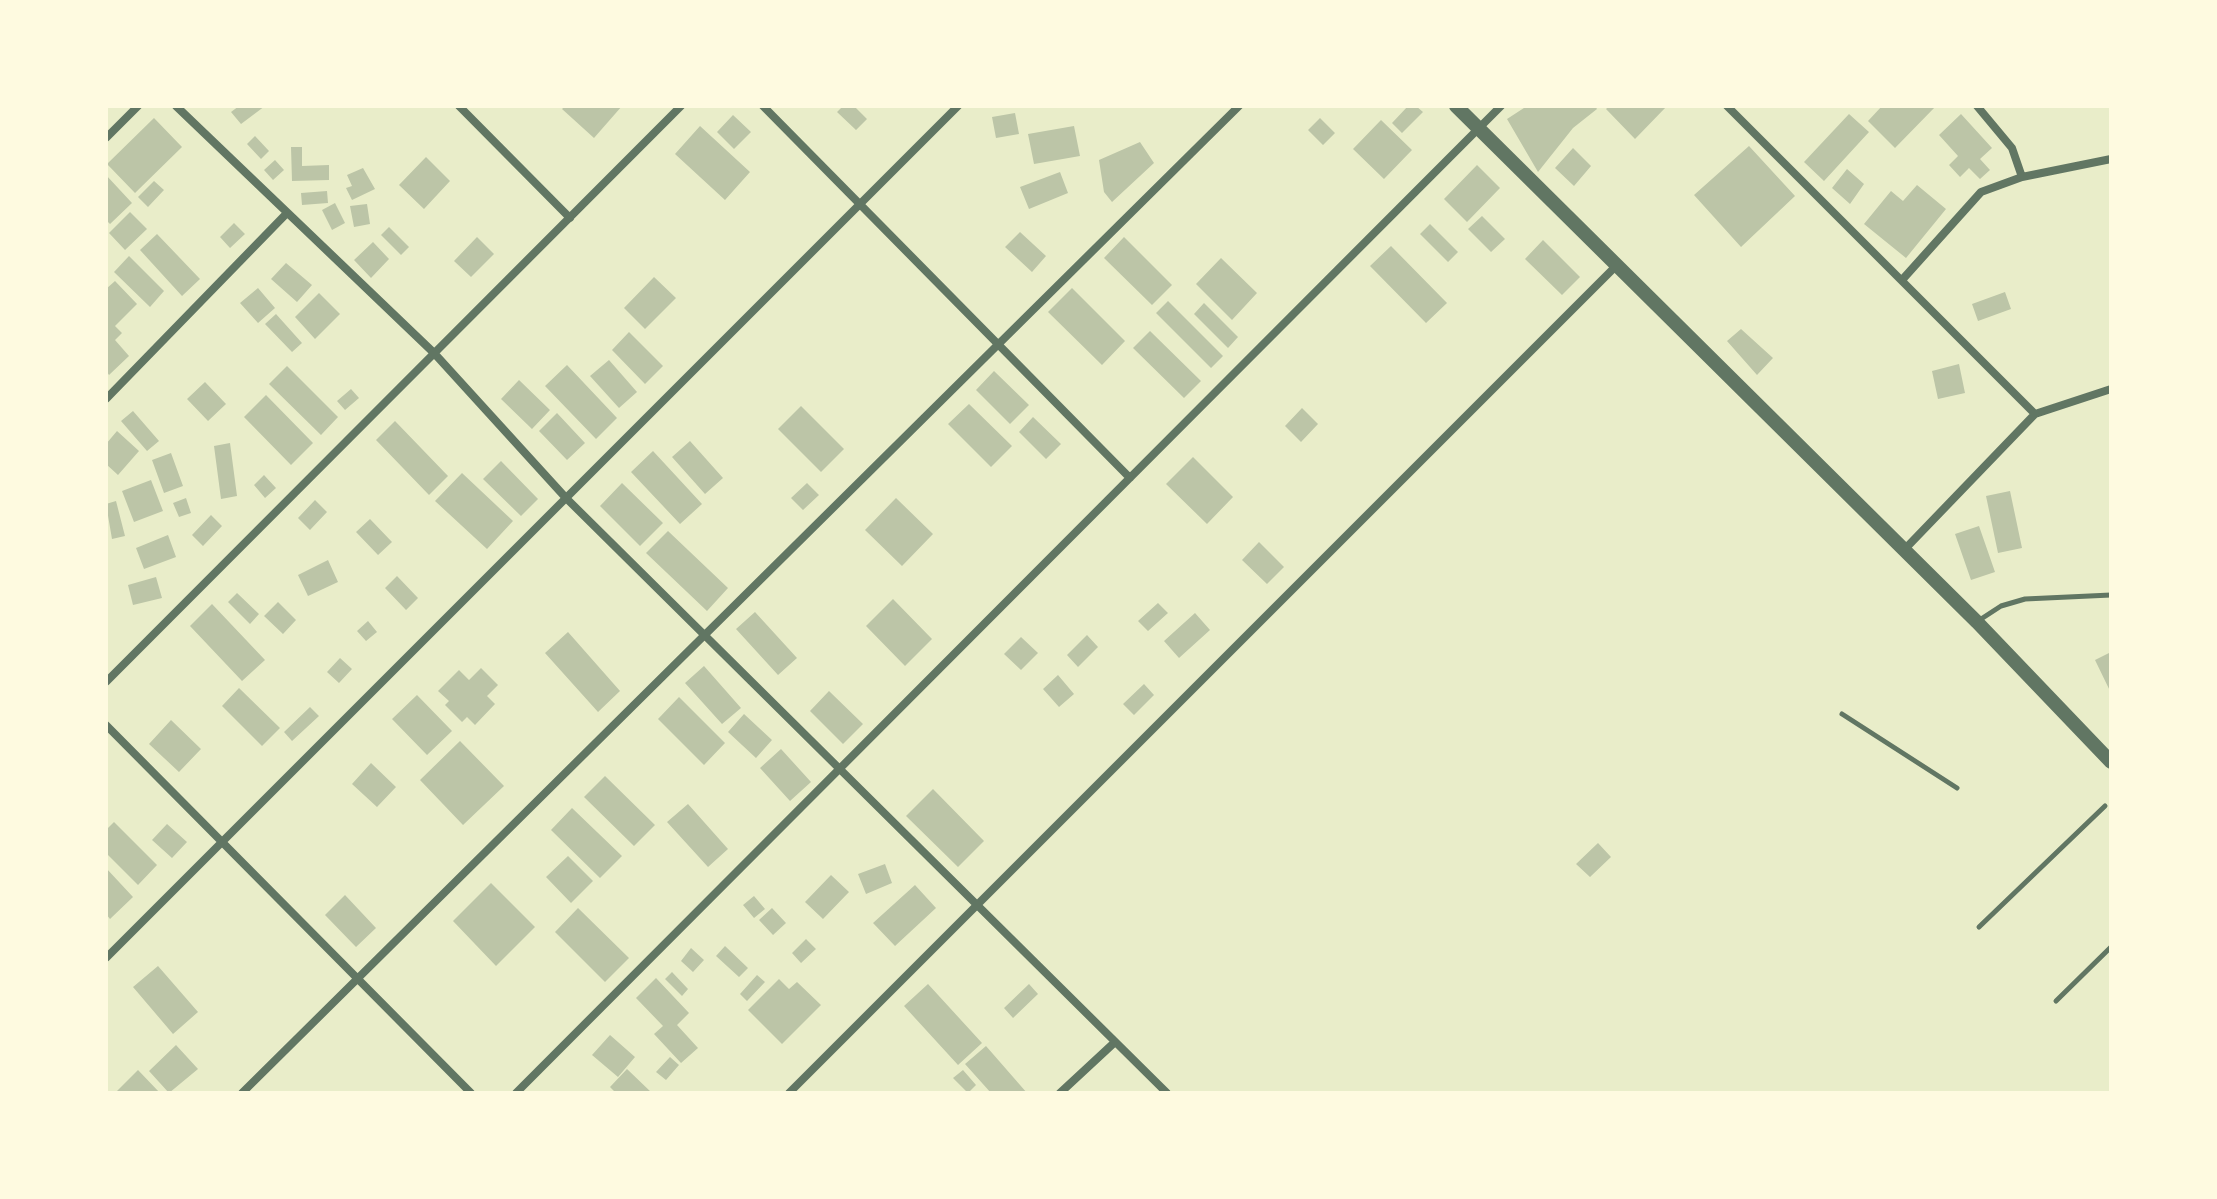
<!DOCTYPE html>
<html>
<head>
<meta charset="utf-8">
<style>
  body { margin:0 }
  #map { position:relative; width:2217px; height:1199px; overflow:hidden; background:#e9edc9; font-family:"DM Sans",sans-serif }
  canvas { display:block }
  .frame { position:absolute; inset:0; border:108px solid #fefae0; pointer-events:none }
</style>
</head>
<body>
<div id="map">
<canvas width="2217" height="1199"></canvas>
<div class="frame"></div>
</div>
<script>
const context = document.querySelector('canvas').getContext('2d');
context.lineJoin = 'round';
function fill(path, color) { context.fillStyle = color; context.fill(path, 'evenodd'); }
const shape = rows => new Path2D(rows.map(r => 'M' + r).join(''));
function trace(path, color, width, dash) { context.strokeStyle = color; context.lineWidth = width; context.lineCap = dash ? 'butt' : 'round'; context.setLineDash(dash || []); context.stroke(path); }
fill(shape([
  [239,106,265,106,241,124,231,112],
  [565,106,622,106,594,138,562,109],
  [843,106,854,106,867,119,856,130,837,112],
  [1408,106,1416,106,1423,112,1402,133,1392,123],
  [1527,106,1595,106,1597,109,1573,128,1538,172,1507,119],
  [1609,106,1667,106,1635,139,1606,109],
  [1882,106,1936,106,1895,148,1868,121],
  [1015,113,1019,134,996,138,992,117],
  [1849,114,1869,132,1824,181,1804,162],
  [1961,114,1992,148,1980,159,1990,170,1980,179,1969,168,1960,177,1949,165,1958,156,1939,135],
  [733,115,751,132,734,149,717,132],
  [154,118,182,147,135,193,107,164],
  [1320,118,1335,133,1323,145,1308,130],
  [1381,120,1412,150,1384,179,1353,149],
  [700,126,750,172,725,200,675,154],
  [1074,126,1080,156,1034,164,1028,134],
  [255,136,269,151,261,159,247,144],
  [1140,142,1154,163,1112,202,1104,192,1099,160],
  [1749,146,1795,196,1741,247,1694,195],
  [291,147,302,147,302,166,329,165,329,180,292,181],
  [1573,148,1591,166,1574,186,1555,168],
  [426,157,450,181,424,209,399,185],
  [275,160,284,170,273,180,264,170],
  [1477,165,1500,188,1467,222,1444,199],
  [363,168,375,189,352,200,346,188,352,186,347,175],
  [1847,169,1864,184,1850,204,1832,188],
  [1060,172,1068,193,1029,209,1020,187],
  [106,175,132,203,110,224,106,220],
  [154,181,164,190,148,207,138,197],
  [1917,185,1946,209,1906,258,1864,224,1891,191,1903,201],
  [327,191,328,203,302,205,301,193],
  [335,203,345,223,332,230,322,210],
  [367,204,370,224,354,227,350,206],
  [130,212,147,229,125,250,109,233],
  [1482,216,1505,239,1491,252,1468,229],
  [234,223,245,234,230,248,220,237],
  [1430,224,1458,252,1448,262,1420,234],
  [389,227,409,247,401,255,381,235],
  [1020,232,1046,256,1032,272,1005,247],
  [157,234,200,279,182,296,140,250],
  [477,237,494,254,471,277,454,261],
  [1124,237,1172,285,1152,305,1104,258],
  [1543,240,1580,277,1562,295,1525,259],
  [373,242,389,259,371,278,354,260],
  [1391,246,1447,303,1426,323,1370,266],
  [129,256,164,291,150,307,114,272],
  [1221,258,1257,293,1232,320,1196,284],
  [286,263,312,285,297,302,271,279],
  [654,277,676,298,645,329,624,308],
  [115,281,137,304,115,326,122,333,115,340,129,356,109,375,106,371,106,289],
  [258,288,275,308,258,323,240,303],
  [1072,288,1125,341,1102,365,1048,312],
  [2005,292,2011,309,1978,321,1972,304],
  [319,293,340,314,315,339,295,317],
  [1168,301,1223,356,1211,368,1156,313],
  [1204,303,1238,337,1228,348,1194,314],
  [276,314,302,343,292,352,265,324],
  [1741,329,1773,358,1757,375,1727,341],
  [1150,331,1201,381,1184,398,1133,348],
  [629,332,663,366,645,384,612,350],
  [609,360,637,392,619,408,590,376],
  [1959,364,1965,393,1938,399,1932,371],
  [567,365,617,418,596,439,545,386],
  [287,366,338,417,321,435,269,384],
  [994,371,1029,405,1010,424,976,390],
  [519,380,550,410,532,429,501,399],
  [205,382,226,404,208,421,187,399],
  [351,389,359,398,345,410,337,401],
  [266,395,313,443,291,465,244,417],
  [969,404,1012,446,991,467,948,424],
  [801,406,844,449,821,472,778,429],
  [1302,408,1318,424,1301,442,1285,426],
  [133,411,159,441,147,451,121,421],
  [557,413,585,443,567,460,539,431],
  [1033,417,1061,444,1046,459,1019,432],
  [395,421,448,476,429,495,376,440],
  [117,431,139,451,118,475,106,464,106,444],
  [690,441,723,478,705,494,672,457],
  [230,443,237,496,221,499,214,446],
  [653,451,702,504,680,524,631,472],
  [171,453,183,486,164,493,152,460],
  [1193,457,1233,497,1207,524,1166,484],
  [501,461,538,499,521,516,483,479],
  [462,473,513,521,487,549,435,501],
  [264,475,276,488,265,498,254,485],
  [151,480,163,511,134,522,122,491],
  [622,483,663,523,640,546,600,506],
  [807,483,819,495,803,510,791,498],
  [2010,491,2022,548,1998,553,1986,496],
  [186,498,191,513,179,517,173,503],
  [896,498,933,534,902,566,865,530],
  [315,500,327,512,310,530,298,518],
  [116,501,125,536,112,539,106,504],
  [211,515,222,526,203,546,192,535],
  [370,519,392,542,378,555,356,532],
  [1979,526,1995,572,1971,580,1955,534],
  [668,531,728,588,707,611,646,553],
  [168,535,176,557,144,569,136,548],
  [1259,542,1284,567,1267,584,1242,560],
  [328,560,338,582,308,596,298,575],
  [397,576,418,598,406,610,385,588],
  [156,577,162,598,133,605,128,585],
  [237,593,259,614,250,624,228,602],
  [893,599,932,639,905,666,866,626],
  [278,602,296,620,283,634,264,616],
  [1158,603,1168,613,1148,631,1138,621],
  [212,604,265,660,242,681,190,626],
  [755,612,797,658,778,675,736,629],
  [1195,613,1210,630,1179,658,1164,641],
  [368,621,377,632,366,641,357,631],
  [568,632,620,691,598,712,545,653],
  [1087,635,1098,647,1078,667,1067,655],
  [1021,637,1038,653,1021,670,1004,654],
  [2111,652,2111,693,2095,660],
  [340,658,352,669,339,683,327,672],
  [704,666,741,708,722,724,685,683],
  [481,668,498,685,487,696,495,704,475,725,467,717,462,722,445,705,449,701,438,691,459,670,469,680],
  [1058,675,1074,694,1059,707,1043,689],
  [1144,684,1154,695,1134,715,1123,704],
  [239,688,280,728,262,746,222,706],
  [829,691,863,724,843,744,810,711],
  [417,695,452,731,427,755,392,719],
  [679,697,725,743,704,765,658,719],
  [310,707,319,716,292,741,284,732],
  [744,714,772,740,756,758,728,732],
  [171,720,201,749,179,772,149,744],
  [460,741,504,786,463,825,420,780],
  [781,749,811,782,790,801,760,768],
  [371,763,396,787,377,807,352,784],
  [605,776,655,825,634,846,584,797],
  [933,789,984,841,958,867,906,816],
  [688,804,728,849,708,867,667,822],
  [572,808,622,856,600,878,551,830],
  [114,822,157,865,138,885,106,853,106,830],
  [167,824,187,842,172,858,152,840],
  [1598,843,1611,857,1590,877,1576,864],
  [568,856,593,881,571,903,546,877],
  [885,864,892,883,866,894,858,874],
  [106,868,133,897,110,919,106,914],
  [831,875,849,892,823,919,805,902],
  [491,883,535,927,496,966,453,921],
  [915,885,936,908,895,946,873,923],
  [345,895,376,928,356,947,325,915],
  [754,896,765,909,754,918,743,905],
  [578,908,629,958,605,982,555,932],
  [772,908,786,923,773,935,759,920],
  [806,939,816,949,801,963,792,953],
  [725,946,748,968,739,977,716,956],
  [691,948,704,960,693,972,681,961],
  [158,966,198,1012,173,1034,133,987],
  [672,972,688,989,682,996,665,979],
  [757,975,765,982,747,1001,740,994],
  [656,978,689,1013,677,1025,698,1048,681,1063,654,1034,663,1026,636,998],
  [779,979,789,989,797,982,821,1005,782,1044,748,1010],
  [928,984,982,1043,958,1065,904,1006],
  [1029,984,1038,994,1013,1018,1004,1008],
  [610,1035,635,1057,618,1077,592,1055],
  [176,1045,198,1069,169,1093,149,1071],
  [986,1046,1027,1093,991,1093,965,1064],
  [670,1057,679,1065,666,1080,656,1072],
  [627,1069,652,1093,616,1093,610,1087],
  [138,1070,160,1093,115,1093],
  [963,1070,976,1085,968,1093,953,1078]
]), '#bcc5a7');
trace(shape([
  [1978,621,2001,606,2025,599,2111,595],
  [1842,714,1957,788],
  [1979,927,2105,806],
  [2056,1001,2111,947]
]), '#617663', 5);
trace(shape([
  [176,106,434,353,566,498,1167,1093],
  [459,106,570,218],
  [763,106,1130,478],
  [1727,106,2035,414],
  [1977,106,2012,148,2022,177],
  [106,138,138,106],
  [1902,280,1981,192,2022,177,2111,159],
  [106,399,287,213],
  [1904,550,2035,414,2111,389],
  [106,682,681,106],
  [106,725,471,1093],
  [106,958,958,106],
  [242,1093,1239,106],
  [516,1093,1501,106],
  [789,1093,1616,266],
  [1060,1093,1115,1042]
]), '#617663', 8);
trace(shape([
  [1456,106,1977,622,2111,762]
]), '#617663', 14);
</script>
</body>
</html>
